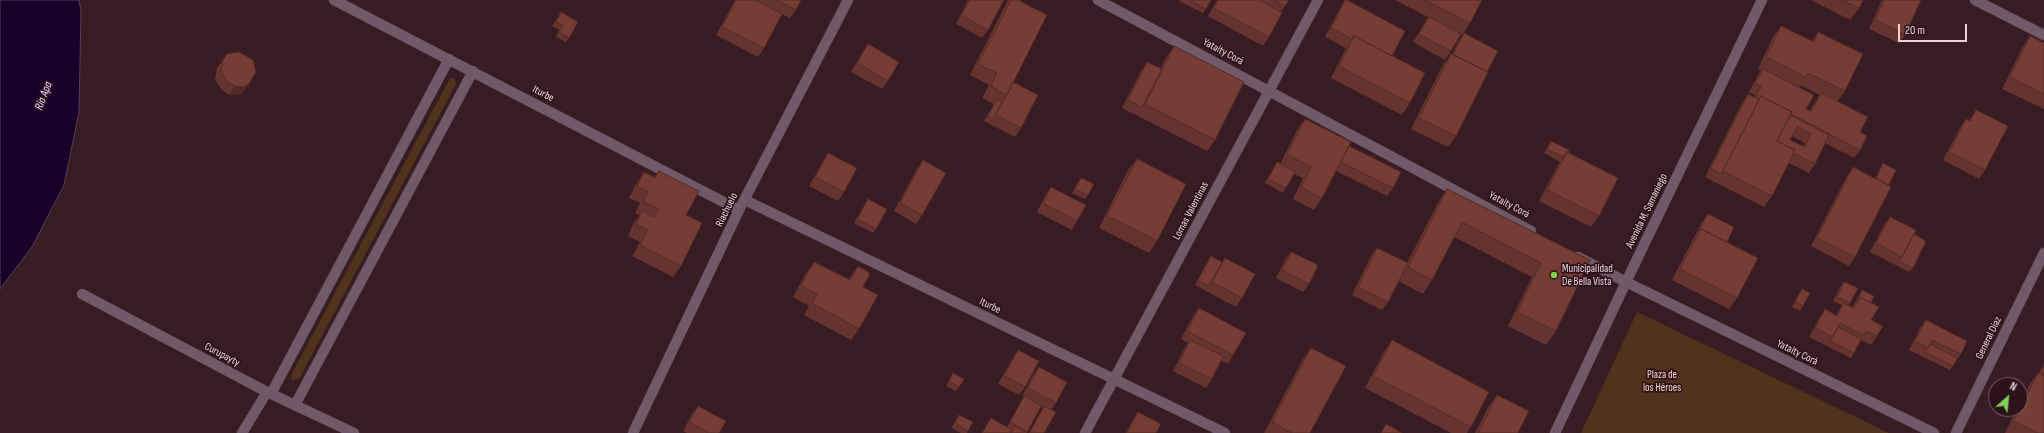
<!DOCTYPE html>
<html>
<head>
<meta charset="utf-8">
<style>
  body { margin:0 }
  #map { position:relative; width:2044px; height:433px; overflow:hidden; background:#371c23; font-family:"Sofia Sans Condensed",sans-serif }
  canvas { display:block }
  .north { position:absolute; left:1988px; top:377px; width:40px; height:40px; box-sizing:border-box; background:#2c121a; border:1px solid #776066; border-radius:50%; rotate:27deg; font-size:11px; font-weight:700; line-height:16px; text-align:center; color:#e7d4d8 }
  .north::after { content:''; display:block; margin:auto; width:14px; height:18px; background:#7ed053; clip-path:polygon(50% 0,100% 100%,50% 72%,0 100%) }
  .scale { position:absolute; left:1898px; top:24px; width:69px; height:18px; box-sizing:border-box; border:2px solid #e7d4d8; border-top:0; padding-left:5px; font-size:12px; line-height:14px; white-space:nowrap; color:#e7d4d8; -webkit-text-stroke:3px #2c121a; paint-order:stroke }
</style>
</head>
<body>
<div id="map">
<canvas width="2044" height="433"></canvas>
<div class="north">N</div>
<div class="scale">20 m</div>
</div>
<script>
const context = document.querySelector('canvas').getContext('2d');
context.lineJoin = 'round';
function fill(path, color) { context.fillStyle = color; context.fill(path, 'evenodd'); }
const shape = rows => new Path2D(rows.map(r => 'M' + r).join(''));
function trace(path, color, width, dash) { context.strokeStyle = color; context.lineWidth = width; context.lineCap = dash ? 'butt' : 'round'; context.setLineDash(dash || []); context.stroke(path); }
function write(font, color, halo, rows, align = 'center') {
  context.font = font + ' "Sofia Sans Condensed",sans-serif'; context.lineWidth = 3.5; context.setLineDash([]); context.textBaseline = 'middle'; context.strokeStyle = halo; context.fillStyle = color; for (const [text, x, y, turn = 0] of rows) {
    context.save(); context.translate(x, y); context.rotate((+turn || 0) * Math.PI / 180); context.textAlign = isNaN(turn) ? turn : align; if (halo) context.strokeText(text, 0, 0); context.fillText(text, 0, 0); context.restore();
  }
}
fill(shape([
  [450,78,455,79,456,84,299,379,292,380,291,375],
  [1637,312,1889,433,1581,433]
]), '#51321b');
const water = shape([
  [0,0,79,0,81,11,79,112,64,185,32,247,0,289,0,0]
]);
fill(water, '#180028');
trace(water, '#56405d', 1);
const minor = shape([
  [334,0,739,210],
  [1098,0,1531,231],
  [1975,0,2044,35],
  [745,200,1225,433],
  [1578,257,1626,282,1934,433],
  [82,294,267,392,354,433],
  [271,394,449,59],
  [295,405,473,71],
  [242,433,267,392],
  [633,433,739,210,848,0],
  [1085,433,1318,0],
  [1555,433,1626,282,1762,0],
  [1956,433,2044,253]
]);
trace(minor, '#533940', 11);
trace(minor, '#705a6a', 10);
fill(shape([
  [735,0,801,0,796,10,790,18,782,14,764,48,758,57,716,35],
  [968,0,1004,0,988,30,982,38,956,24],
  [1008,0,1021,0,1021,1,1013,82,1021,128,1015,137,984,121,994,104,982,98,989,85,970,75],
  [1180,0,1211,0,1203,13,1179,1],
  [1217,0,1289,0,1281,12,1269,37,1263,46,1208,16],
  [1345,0,1392,56,1410,103,1402,115,1331,78,1346,48,1325,37,1340,8],
  [1395,0,1482,0,1470,23,1462,35,1437,22,1451,51,1445,60,1413,42,1423,26,1428,17],
  [1811,0,1863,0,1859,8,1850,20],
  [1882,0,1921,0,1905,35,1899,43,1869,29],
  [561,12,569,38,566,42,556,37,559,30,552,26],
  [1781,26,1812,41,1818,32,1845,91,1837,102,1860,132,1860,150,1854,158,1825,143,1815,164,1809,173,1789,163,1772,196,1764,207,1705,177,1742,103,1748,94,1754,97,1755,95,1749,92,1757,77,1761,70,1758,69,1773,37],
  [1800,85,1820,95,1815,102,1810,111,1806,109,1799,87],
  [1792,136,1805,143,1803,147,1790,140],
  [1464,33,1487,72,1456,136,1448,147,1411,129,1443,65,1451,54,1452,54,1458,42],
  [2030,36,2044,43,2044,109,2002,89,2022,48],
  [868,44,888,81,882,89,851,72,862,53],
  [1174,46,1215,140,1207,151,1122,108,1141,71,1147,62,1160,69,1166,58],
  [223,60,243,93,237,95,229,95,222,90,215,80,217,68],
  [1976,110,1985,170,1979,179,1943,160,1960,128,1966,119,1969,121],
  [1305,119,1349,146,1393,188,1387,196,1336,171,1322,198,1314,210,1293,199,1303,178,1294,174,1283,193,1265,183,1274,167,1277,162,1280,164,1297,130],
  [1551,141,1568,153,1599,216,1591,227,1539,201,1560,162,1544,153],
  [828,153,844,192,838,201,809,186,823,161],
  [1137,159,1157,241,1149,253,1099,228,1128,170],
  [923,160,922,215,916,224,894,211,917,169],
  [1883,163,1888,185,1855,257,1849,266,1811,246,1847,176,1853,167,1875,179,1880,168],
  [659,171,686,215,681,266,673,277,632,256,640,242,628,236,634,222,640,215,635,213,640,203,629,198,636,184,644,172,654,177],
  [1081,178,1088,195,1085,199,1072,193,1078,182],
  [1051,187,1077,221,1072,230,1037,212,1045,196],
  [1447,189,1590,260,1556,331,1546,345,1508,326,1532,277,1454,237,1432,280,1423,294,1398,281,1388,302,1382,310,1352,295,1371,256,1377,248,1407,263,1438,203],
  [868,199,876,229,873,233,854,223],
  [1708,214,1727,242,1737,298,1729,309,1672,280,1702,222],
  [1890,217,1914,234,1913,268,1909,272,1870,252,1884,225],
  [1291,252,1309,284,1303,292,1276,278,1285,260],
  [1211,256,1222,262,1225,258,1242,298,1236,307,1195,285,1208,260],
  [814,262,849,279,858,266,863,287,859,329,851,340,804,315,809,306,793,297,806,273],
  [1844,282,1850,303,1848,306,1852,308,1859,295,1862,290,1871,303,1871,320,1877,336,1871,345,1861,340,1854,353,1851,358,1809,337,1819,318,1825,309,1836,315,1842,305,1833,301,1841,286],
  [1802,289,1803,306,1800,311,1792,307,1799,293],
  [1199,308,1233,355,1228,364,1221,360,1212,379,1206,388,1173,371,1184,349,1188,343,1181,339,1193,316],
  [1926,320,1961,354,1950,370,1909,350,1920,328],
  [1392,340,1471,427,1467,433,1451,433,1365,388,1384,352],
  [1311,348,1310,433,1264,433,1303,359],
  [1018,350,1025,387,1019,395,998,384,1012,359],
  [2044,364,2044,433,2005,433,2017,409,2020,409,2020,404,2030,384,2038,373,2039,373],
  [1039,367,1056,403,1051,410,1044,433,1029,433,1043,408,1041,407,1027,433,982,433,991,418,1012,430,1007,427,1024,397,1022,396,1033,375],
  [953,373,959,387,956,391,946,386],
  [1497,395,1518,433,1475,433,1489,406],
  [698,406,719,433,687,433,683,431,692,414],
  [1138,412,1156,433,1126,433,1132,421],
  [959,415,968,431,967,433,961,433,951,428]
]), '#66342e');
fill(shape([
  [249,84,243,93,237,95,229,95,235,86]
]), '#532b25');
const building = shape([
  [736,0,755,0,782,14,764,48,722,27,736,0],
  [777,0,801,0,796,10,777,0],
  [970,0,1004,0,988,30,961,15,970,0],
  [1011,0,1018,0,1047,15,1007,95,991,86,997,73,978,64,1011,0],
  [1189,0,1211,0,1206,9,1189,0],
  [1218,0,1259,0,1282,13,1269,37,1214,8,1218,0],
  [1274,0,1289,0,1285,6,1274,0],
  [1345,0,1347,0,1405,31,1392,56,1354,36,1352,39,1331,28,1345,0],
  [1425,0,1482,0,1470,23,1425,0],
  [1842,0,1863,0,1859,8,1842,0],
  [1884,0,1921,0,1905,35,1875,20,1884,0],
  [561,12,578,22,569,38,559,32,563,25,556,22,561,12],
  [1429,17,1461,34,1451,51,1419,34,1429,17],
  [1781,26,1814,42,1818,32,1863,54,1845,91,1808,73,1806,77,1766,57,1781,26],
  [1464,33,1498,51,1487,72,1453,54,1464,33],
  [1354,36,1425,73,1410,103,1339,66,1354,36],
  [2030,36,2044,43,2044,94,2010,77,2030,36],
  [868,44,899,62,888,81,857,63,868,44],
  [1174,46,1244,82,1215,140,1145,104,1174,46],
  [239,52,253,60,256,72,249,84,243,87,235,86,228,82,221,72,223,60,227,54,239,52],
  [1451,54,1488,72,1456,136,1419,118,1451,54],
  [1147,62,1162,69,1142,107,1128,100,1147,62],
  [1763,69,1814,95,1806,109,1811,112,1821,93,1868,117,1860,132,1867,136,1860,150,1791,114,1792,112,1761,96,1760,98,1756,96,1761,87,1755,83,1763,69],
  [1013,82,1038,95,1021,128,996,115,1013,82],
  [1748,94,1759,100,1721,174,1711,168,1748,94],
  [1761,96,1792,112,1777,141,1795,150,1772,196,1723,171,1761,96],
  [997,99,1002,102,993,119,988,116,997,99],
  [1976,110,2008,126,1985,170,1949,152,1966,119,1970,121,1976,110],
  [1790,115,1829,135,1815,164,1793,153,1795,150,1777,141,1790,115],
  [1797,127,1811,134,1805,147,1790,140,1797,127],
  [1305,119,1351,142,1322,198,1301,187,1311,167,1287,154,1305,119],
  [1551,141,1569,150,1568,153,1567,152,1563,157,1547,149,1551,141],
  [1349,146,1401,172,1393,188,1341,162,1349,146],
  [1567,152,1618,178,1599,216,1547,190,1567,152],
  [828,153,857,168,844,192,815,177,828,153],
  [1137,159,1186,184,1157,241,1107,216,1137,159],
  [923,160,946,173,922,215,900,203,923,160],
  [1277,162,1295,172,1286,188,1268,179,1277,162],
  [1883,163,1896,170,1889,185,1876,178,1883,163],
  [1853,167,1891,187,1855,257,1817,238,1853,167],
  [659,171,699,191,686,215,702,223,681,266,640,245,648,230,636,224,642,211,654,217,659,209,643,201,648,192,637,186,644,172,655,178,659,171],
  [1081,178,1094,184,1088,195,1075,189,1081,178],
  [1051,187,1086,205,1077,221,1043,203,1051,187],
  [1447,189,1590,260,1556,331,1517,312,1541,263,1462,222,1432,280,1408,267,1447,189],
  [868,199,887,209,876,229,857,219,868,199],
  [1708,214,1734,227,1727,242,1701,229,1698,232,1708,214],
  [1890,217,1916,230,1902,257,1876,243,1890,217],
  [1701,229,1758,258,1737,298,1680,269,1701,229],
  [1914,234,1926,241,1913,268,1899,261,1902,257,1914,234],
  [1377,248,1408,263,1388,302,1358,287,1377,248],
  [1291,252,1318,265,1309,284,1282,270,1291,252],
  [1211,256,1222,262,1209,286,1198,280,1211,256],
  [1225,258,1255,274,1242,298,1212,282,1225,258],
  [814,262,850,280,858,266,870,273,863,287,878,295,859,329,812,303,817,294,801,285,814,262],
  [1844,282,1858,288,1850,303,1837,297,1844,282],
  [1802,289,1810,293,1803,306,1795,302,1802,289],
  [1862,290,1874,296,1871,303,1860,297,1857,301,1862,290],
  [1860,297,1879,307,1871,320,1883,326,1877,336,1866,331,1864,335,1840,323,1833,337,1815,328,1825,309,1837,316,1843,303,1854,308,1860,297],
  [1199,308,1246,333,1233,355,1187,331,1199,308],
  [1926,320,1967,341,1961,354,1932,340,1928,348,1915,341,1926,320],
  [1838,327,1861,339,1854,353,1830,341,1838,327],
  [1190,340,1223,356,1212,379,1179,363,1190,340],
  [1392,340,1489,392,1471,427,1373,376,1392,340],
  [1930,344,1957,358,1953,366,1925,352,1930,344],
  [1311,348,1346,366,1310,433,1292,433,1272,422,1311,348],
  [1018,350,1039,361,1025,387,1004,376,1018,350],
  [1039,367,1067,382,1056,403,1028,388,1039,367],
  [953,373,964,379,959,387,949,381,953,373],
  [2038,373,2044,376,2044,433,2037,433,2013,421,2020,409,2038,373],
  [1497,395,1529,411,1518,433,1478,433,1497,395],
  [1024,396,1041,406,1027,432,1010,422,1024,396],
  [698,406,726,421,719,433,708,433,689,422,698,406],
  [1044,406,1056,412,1044,433,1032,433,1030,432,1044,406],
  [1138,412,1161,424,1156,433,1127,433,1138,412],
  [959,415,973,422,968,431,955,423,959,415],
  [991,418,1012,430,1010,433,982,433,991,418],
  [1386,424,1402,433,1381,433,1386,424],
  [1015,426,1027,433,1011,433,1015,426]
]);
fill(building, '#773d35');
trace(building, '#532b25', 1);
for (const [x, y, r, color] of [
  [1554,275,4,"#7ed053"]
]) { const dot = new Path2D(); dot.arc(x, y, r, 0, 2 * Math.PI); context.fillStyle = color; context.fill(dot); trace(dot, '#2c121a', 1.5); }
write('11px', '#e7d4d8', '#2c121a', [
  ["Yataity Corá",1223,52,28],
  ["Iturbe",543,94,28],
  ["Yataity Corá",1509,205,28],
  ["Riachuelo",727,210,-64],
  ["Lomas Valentinas",1191,211,-62],
  ["Avenida M. Samaniego",1647,211,-64],
  ["Iturbe",990,306,26],
  ["General Díaz",1989,338,-64],
  ["Yataity Corá",1797,353,26],
  ["Curupayty",222,355,28]
]);
write('11px', '#e7d4d8', '#2c121a', [
  ["Municipalidad",1562,269],
  ["De Bella Vista",1562,282]
], 'left');
write('11px', '#f8d9c4', '#2c121a', [
  ["Plaza de",1662,375],
  ["los Héroes",1662,388]
]);
write('italic 12px', '#e9d1ff', '#2c121a', [
  ["Río Apa",44,96,-69]
]);
</script>
</body>
</html>
